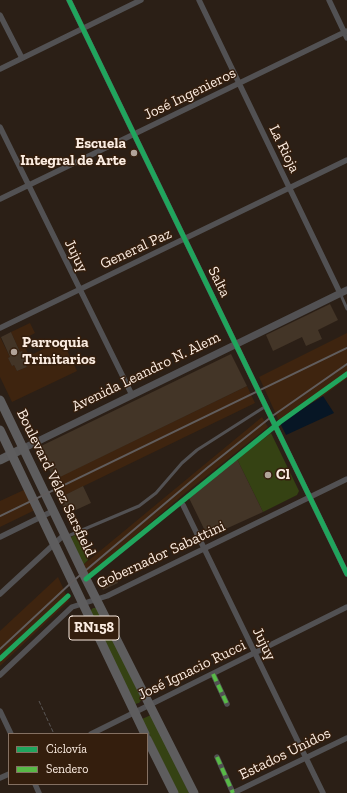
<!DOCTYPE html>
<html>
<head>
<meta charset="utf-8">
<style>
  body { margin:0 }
  #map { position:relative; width:347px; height:793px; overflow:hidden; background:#2b1f16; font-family:"Zilla Slab",serif }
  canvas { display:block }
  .legend { position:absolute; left:8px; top:733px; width:140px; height:52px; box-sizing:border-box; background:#341e0d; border:1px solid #847062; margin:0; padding:5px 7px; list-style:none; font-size:12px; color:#fbece1 }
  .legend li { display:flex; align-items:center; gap:8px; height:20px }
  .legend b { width:20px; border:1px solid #847062 }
</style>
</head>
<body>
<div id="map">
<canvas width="347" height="793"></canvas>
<ul class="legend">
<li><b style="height:5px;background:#20a55d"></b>Ciclovía</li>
<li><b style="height:5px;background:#58b947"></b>Sendero</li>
</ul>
</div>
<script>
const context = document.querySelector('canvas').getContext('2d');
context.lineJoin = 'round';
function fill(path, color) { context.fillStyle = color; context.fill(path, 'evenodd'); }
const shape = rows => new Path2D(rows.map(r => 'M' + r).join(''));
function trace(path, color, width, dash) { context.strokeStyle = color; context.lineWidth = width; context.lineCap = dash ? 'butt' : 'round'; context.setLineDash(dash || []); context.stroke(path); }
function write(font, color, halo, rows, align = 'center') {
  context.font = font + ' "Zilla Slab",serif'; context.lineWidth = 3; context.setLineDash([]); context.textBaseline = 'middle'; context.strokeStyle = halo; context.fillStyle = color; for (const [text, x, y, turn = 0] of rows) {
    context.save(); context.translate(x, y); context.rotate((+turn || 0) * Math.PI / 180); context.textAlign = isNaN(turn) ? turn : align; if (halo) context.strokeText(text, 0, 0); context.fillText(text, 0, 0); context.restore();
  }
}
fill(shape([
  [30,323,35,333,22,340,29,356,62,340,77,371,12,402,0,377,0,337,10,357,8,358,12,366,14,365,17,371,27,367,22,352,20,352,11,332],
  [347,333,347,378,323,396,280,423,259,377],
  [247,386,255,403,59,498,51,481],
  [262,417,268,427,184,494,88,576,83,565],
  [26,489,35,510,0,527,0,501],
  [58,577,69,601,0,666,0,631]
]), '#3e240f');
fill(shape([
  [271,433,299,491,297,495,263,512,237,459],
  [76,534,88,560,83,565,70,538],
  [93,608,97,608,142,699,139,703,135,704,90,611],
  [151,715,189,793,178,793,142,719]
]), '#354213');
fill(shape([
  [323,396,334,413,286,435,280,423]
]), '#071625');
fill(shape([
  [330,304,338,320,318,330,322,339,306,346,302,337,273,351,266,335],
  [11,332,20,352,22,351,26,360,24,361,27,367,17,371,14,365,12,366,8,358,10,357,1,337],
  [231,354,247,386,54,480,39,447],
  [237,459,263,512,208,537,189,498],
  [83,486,91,503,67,514,59,498],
  [114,575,118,583,103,590,99,582]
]), '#433527');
trace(shape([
  [39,701,54,734]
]), '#5b5857', 1, [4, 2]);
trace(shape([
  [340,293,347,309],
  [68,536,139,506,156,493,182,463,197,450,266,406]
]), '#525153', 3);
trace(shape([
  [69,0,347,574],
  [199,0,340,293],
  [329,0,347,38],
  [0,15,22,58],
  [0,69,141,0],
  [0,127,132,395],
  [0,199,347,31],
  [0,328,347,160],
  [183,505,323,793],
  [0,537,53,511],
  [0,594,65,534],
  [213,674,227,704],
  [0,675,72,607,107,596,347,479],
  [0,711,11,734],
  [91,734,347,607],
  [217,757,233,793],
  [0,778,9,774],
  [35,784,39,793],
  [233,793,347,738]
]), '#525153', 5.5);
trace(shape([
  [24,448,347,290]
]), '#525153', 7);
trace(shape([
  [0,460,24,448]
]), '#5b5a5b', 9);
trace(shape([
  [0,400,86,579,194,793],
  [0,430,145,734],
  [147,739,174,793]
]), '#5e5d5e', 9);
trace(shape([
  [0,516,347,348],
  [0,649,72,582,207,468,271,417,347,364]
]), '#615d5d', 2);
trace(shape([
  [213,674,227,704],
  [217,757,233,793]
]), '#58b947', 4, [8, 4]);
trace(shape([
  [69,0,347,574],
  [86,579,280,422,347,374],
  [0,659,68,596]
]), '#20a55d', 5);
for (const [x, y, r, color] of [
  [134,153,4,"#b2a49a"],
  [14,352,4,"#b2a49a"],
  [268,475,4,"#b2a49a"]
]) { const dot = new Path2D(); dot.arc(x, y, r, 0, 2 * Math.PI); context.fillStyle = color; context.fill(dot); trace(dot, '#341e0d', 1.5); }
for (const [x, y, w] of [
  [94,628,50]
]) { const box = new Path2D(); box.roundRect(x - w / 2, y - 12, w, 24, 3); context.fillStyle = '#341e0d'; context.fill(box); trace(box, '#fbece1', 1); }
write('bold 14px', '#fbece1', null, [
  ["RN158",94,628]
]);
write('15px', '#fbece1', '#341e0d', [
  ["José Ingenieros",190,94,-26],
  ["La Rioja",284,149,64],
  ["General Paz",136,249,-25],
  ["Jujuy",76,256,64],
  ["Salta",219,282,64],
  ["Avenida Leandro N. Alem",146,372,-26],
  ["Boulevard Vélez Sarsfield",56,483,64],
  ["Gobernador Sabattini",161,555,-25],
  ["Jujuy",264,644,64],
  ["José Ignacio Rucci",192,670,-26],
  ["Estados Unidos",285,754,-26]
]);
write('bold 15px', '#fbece1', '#341e0d', [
  ["Escuela",126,144,"right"],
  ["Integral de Arte",126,161,"right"],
  ["Parroquia",22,343],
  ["Trinitarios",22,360],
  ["Cl",276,475]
], 'left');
</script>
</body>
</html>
